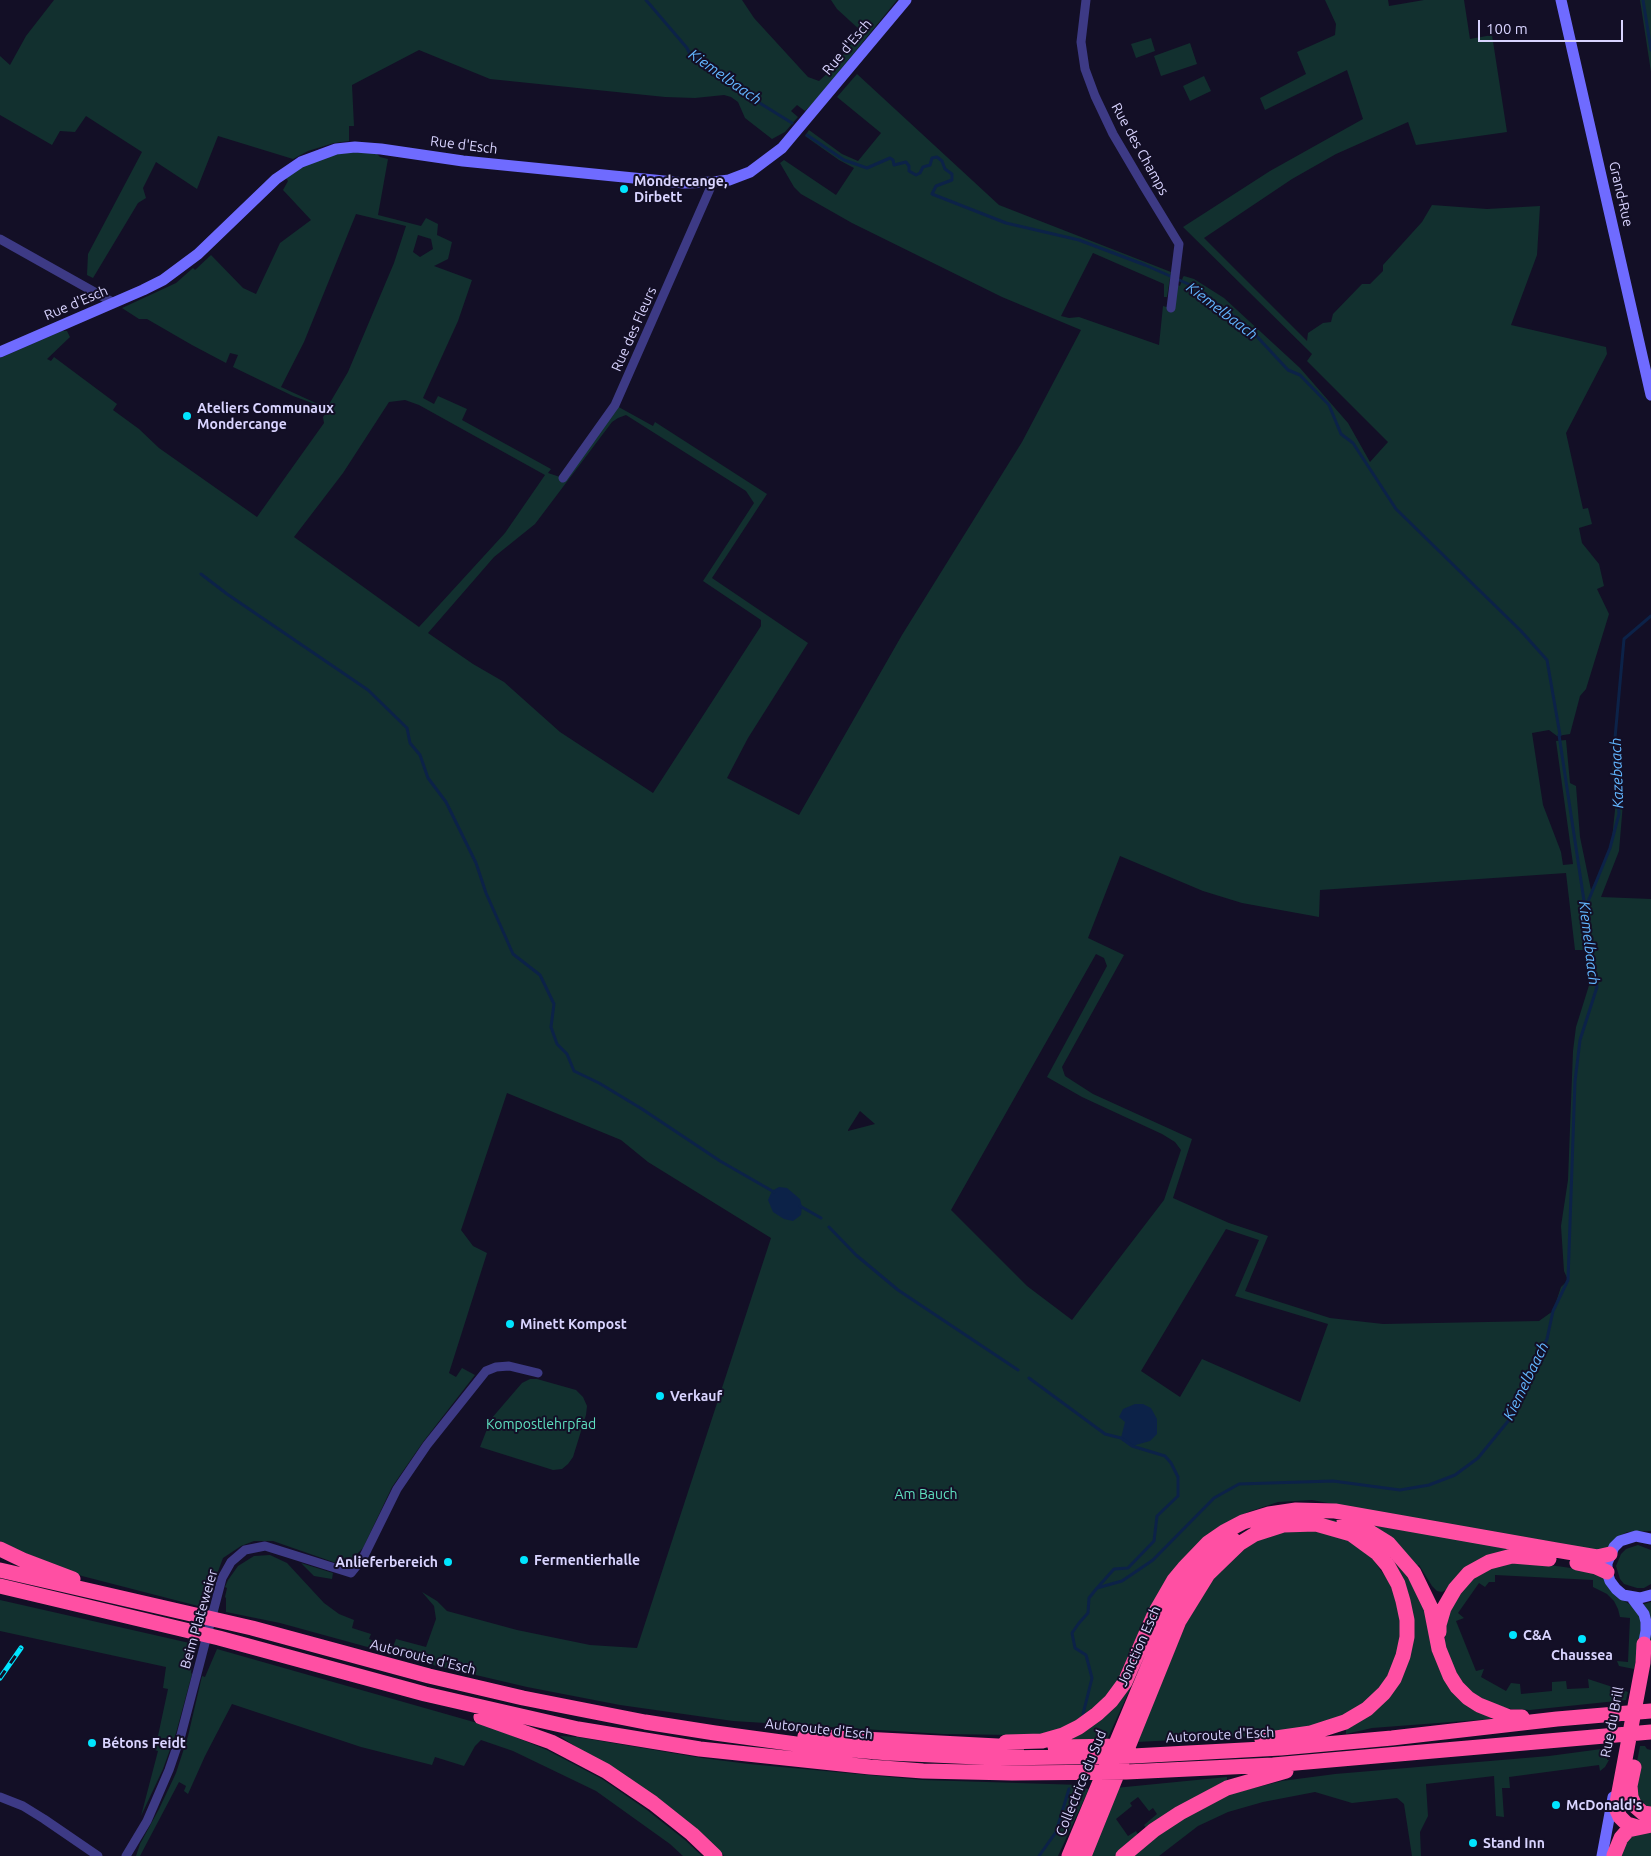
<!DOCTYPE html>
<html>
<head>
<meta charset="utf-8">
<style>
  body { margin:0 }
  #map { position:relative; width:1651px; height:1856px; overflow:hidden; background:#130f26; font-family:Ubuntu,sans-serif }
  canvas { display:block }
  .scale { position:absolute; left:1478px; top:20px; width:145px; height:22px; box-sizing:border-box; border:2px solid #d9d4ff; border-top:0; padding-left:6px; font-size:15px; line-height:18px; white-space:nowrap; color:#d9d4ff; -webkit-text-stroke:4px #130f26; paint-order:stroke }
</style>
</head>
<body>
<div id="map">
<canvas width="1651" height="1856"></canvas>
<div class="scale">100 m</div>
</div>
<script>
const context = document.querySelector('canvas').getContext('2d');
context.lineJoin = 'round';
function fill(path, color) { context.fillStyle = color; context.fill(path, 'evenodd'); }
const shape = rows => new Path2D(rows.map(r => 'M' + r).join(''));
function trace(path, color, width, dash) { context.strokeStyle = color; context.lineWidth = width; context.lineCap = dash ? 'butt' : 'round'; context.setLineDash(dash || []); context.stroke(path); }
function write(font, color, halo, rows, align = 'center') {
  context.font = font + ' Ubuntu,sans-serif'; context.lineWidth = 4; context.setLineDash([]); context.textBaseline = 'middle'; context.strokeStyle = halo; context.fillStyle = color; for (const [text, x, y, turn = 0] of rows) {
    context.save(); context.translate(x, y); context.rotate((+turn || 0) * Math.PI / 180); context.textAlign = isNaN(turn) ? turn : align; if (halo) context.strokeText(text, 0, 0); context.fillText(text, 0, 0); context.restore();
  }
}
fill(shape([
  [54,0,742,0,754,18,808,77,819,81,834,67,861,31,837,9,831,0,897,0,815,101,805,111,797,105,791,111,798,117,785,132,772,139,745,118,738,102,731,97,724,95,695,98,665,97,490,79,419,50,352,85,354,126,349,126,349,141,334,143,308,151,293,159,218,136,197,189,156,162,143,188,146,198,138,203,93,278,87,275,88,254,142,152,86,116,75,132,60,131,52,145,0,115,0,56,10,65,26,36],
  [1325,0,1388,0,1389,6,1424,0,1464,0,1470,39,1492,35,1507,132,1416,145,1408,122,1336,154,1292,179,1204,238,1307,341,1308,333,1323,323,1331,322,1333,314,1362,284,1370,284,1383,271,1383,265,1422,222,1432,205,1487,209,1540,206,1537,255,1511,325,1606,347,1607,354,1566,433,1583,509,1588,508,1592,524,1579,528,1582,543,1599,564,1604,586,1597,589,1609,614,1586,689,1580,696,1570,734,1557,736,1549,730,1532,733,1543,805,1561,852,1563,865,1573,864,1556,741,1566,740,1570,783,1576,786,1580,837,1591,890,1611,848,1615,810,1612,759,1620,759,1624,791,1619,851,1601,897,1651,899,1651,1531,1627,1532,1618,1537,1606,1549,1592,1553,1312,1500,1278,1502,1248,1512,1220,1527,1107,1697,1093,1710,1063,1728,1041,1734,1012,1735,943,1734,733,1721,620,1705,527,1687,433,1665,280,1623,226,1612,226,1598,225,1597,227,1588,225,1587,228,1580,238,1566,254,1556,270,1555,287,1563,324,1603,339,1614,354,1620,352,1628,371,1634,369,1639,393,1647,396,1639,426,1647,436,1619,434,1606,422,1592,437,1601,447,1611,517,1630,590,1645,637,1648,771,1238,648,1162,621,1140,507,1093,461,1230,473,1246,487,1253,449,1373,456,1377,462,1368,475,1375,423,1442,392,1487,363,1548,347,1564,336,1563,273,1541,254,1541,241,1546,223,1558,210,1593,202,1607,82,1576,25,1553,0,1541,0,358,62,331,67,331,70,337,47,359,51,361,54,357,117,404,113,410,139,429,159,448,257,517,324,423,323,417,327,412,326,408,293,396,233,367,238,355,230,353,226,363,192,345,147,319,139,319,122,308,176,283,193,268,195,270,211,255,243,288,256,294,280,243,311,220,283,190,288,181,286,178,301,167,336,154,355,152,376,153,380,157,388,159,378,215,421,226,426,218,438,224,437,235,452,242,448,259,434,266,472,280,458,321,423,398,434,404,438,396,467,409,462,420,551,469,548,473,563,478,615,405,653,426,655,422,767,494,712,578,808,643,748,738,727,778,799,815,902,635,1022,442,1081,330,1002,297,852,223,801,194,794,187,780,163,784,160,836,195,854,168,839,160,805,136,809,130,842,154,858,161,881,133,837,97,857,74,999,205,1171,272,1167,297,1164,297,1164,284,1093,253,1061,316,1069,318,1079,317,1159,345,1163,306,1170,308,1178,285,1180,286,1183,277,1184,276,1194,279,1224,298,1300,368,1348,423,1370,462,1388,442,1307,361,1312,354,1183,227,1270,171,1363,119,1347,70,1265,110,1260,98,1306,74,1297,52,1335,35,1336,24],
  [356,214,406,226,394,263,348,372,328,406,320,405,281,387,304,342],
  [418,235,431,239,433,249,420,257,413,252],
  [405,400,419,405,545,475,505,533,419,627,294,537,343,473,389,402],
  [626,415,746,491,754,503,703,581,761,620,761,626,653,793,560,732,504,682,473,664,428,633,494,557,535,524,612,422,618,418],
  [1120,856,1203,891,1242,903,1319,917,1320,890,1566,873,1575,950,1585,950,1591,979,1576,1027,1573,1051,1568,1180,1561,1226,1564,1271,1568,1280,1561,1287,1553,1311,1539,1321,1383,1324,1330,1318,1245,1291,1268,1236,1229,1223,1173,1198,1192,1139,1093,1094,1065,1076,1062,1067,1124,955,1088,938],
  [1096,954,1104,958,1107,966,1047,1077,1082,1097,1162,1134,1175,1142,1181,1150,1164,1200,1072,1320,1027,1286,951,1210],
  [860,1111,875,1124,848,1131,848,1130],
  [1226,1229,1259,1240,1235,1296,1328,1324,1300,1402,1202,1359,1180,1397,1141,1371],
  [1640,0,1651,0,1651,72],
  [1151,38,1155,51,1136,58,1131,44],
  [1190,43,1197,64,1161,76,1154,56],
  [1204,76,1211,91,1190,101,1183,86],
  [530,1379,537,1379,576,1390,583,1397,587,1406,586,1415,573,1457,568,1464,562,1469,553,1470,480,1447,491,1419,522,1383],
  [1316,1517,1334,1520,1357,1528,1403,1565,1426,1610,1435,1649,1490,1715,1491,1719,1372,1728,1346,1734,1346,1725,1407,1656,1390,1563],
  [1370,1524,1510,1546,1510,1553,1442,1592,1437,1591,1432,1586,1419,1565,1417,1566],
  [1284,1531,1321,1531,1348,1540,1372,1558,1392,1586,1400,1619,1400,1636,1398,1652,1388,1675,1380,1687,1363,1705,1346,1716,1312,1728,1258,1736,1136,1742,1186,1624,1212,1580,1247,1547,1257,1540],
  [1638,1545,1651,1550,1651,1584,1644,1588,1637,1588,1624,1584,1620,1579,1616,1566,1621,1554,1626,1549],
  [301,1563,333,1573,332,1579,314,1576],
  [1511,1563,1535,1563,1571,1568,1574,1566,1599,1573,1621,1599,1634,1607,1651,1602,1651,1646,1640,1644,1634,1669,1619,1666,1617,1661,1628,1662,1630,1618,1620,1617,1618,1609,1614,1601,1607,1594,1593,1587,1593,1580,1495,1575,1495,1582,1489,1582,1485,1587,1479,1583,1458,1613,1464,1618,1456,1621,1476,1671,1484,1669,1481,1677,1506,1691,1511,1683,1520,1684,1521,1694,1552,1691,1552,1682,1566,1681,1567,1689,1589,1688,1588,1679,1628,1692,1626,1700,1530,1710,1511,1709,1494,1705,1473,1693,1463,1684,1456,1672,1445,1647,1445,1626,1450,1611,1460,1592,1472,1579,1491,1568],
  [1179,1581,1106,1742,1073,1742,1073,1734,1100,1717],
  [0,1600,194,1644,191,1673,192,1674,176,1733,163,1769,141,1816,158,1751,155,1750,168,1689,163,1688,166,1667,0,1631],
  [217,1649,488,1726,547,1750,602,1779,647,1810,685,1840,702,1856,683,1856,670,1844,596,1791,513,1751,481,1740,475,1746,464,1766,435,1757,432,1765,361,1747,232,1704,205,1756,188,1794,184,1791,186,1786,179,1782,140,1856,136,1856,140,1844,159,1809,176,1773,188,1736,202,1676,205,1677],
  [560,1736,577,1737,702,1758,749,1764,923,1780,1082,1785,1082,1788,1089,1789,1058,1856,724,1856,697,1830],
  [1640,1746,1645,1746,1647,1749,1651,1750,1651,1810,1638,1803,1633,1783],
  [1609,1748,1607,1760,1609,1760,1605,1767,1600,1771,1599,1765,1509,1777,1510,1788,1502,1788,1504,1817,1496,1816,1494,1776,1426,1784,1428,1816,1420,1832,1421,1856,1412,1856,1404,1804,1397,1798,1352,1803,1315,1792,1263,1802,1228,1812,1198,1826,1159,1856,1131,1856,1183,1817,1230,1794,1282,1781,1335,1774,1549,1756],
  [1227,1777,1227,1785,1147,1830,1144,1825,1157,1814,1153,1808,1149,1811,1138,1797,1130,1803,1132,1806,1116,1819,1128,1836,1136,1831,1139,1836,1118,1856,1089,1856,1115,1788],
  [1651,1829,1651,1856,1622,1856,1623,1847,1630,1834]
]), '#12302f');
fill(shape([
  [779,1187,787,1188,800,1199,802,1207,801,1215,793,1221,784,1219,773,1212,768,1200,772,1191],
  [1135,1404,1143,1404,1151,1408,1157,1419,1157,1434,1150,1441,1132,1446,1121,1438,1125,1422,1119,1417,1123,1409]
]), '#0c2248');
trace(shape([
  [646,0,687,48,691,56,697,58,724,81,792,123],
  [1643,0,1651,50],
  [807,135,844,160,867,168,890,158,893,160,894,165,906,162,909,166,909,171,916,175,920,173,923,167,930,165,932,158,937,157,942,161,945,169,952,174,952,180,936,186,932,194,1006,223,1079,240,1145,265,1195,287,1249,328,1288,370,1300,375,1329,405,1341,434,1353,443,1396,509,1521,631,1547,660,1560,735],
  [201,574,227,594,368,690,407,728,410,743,420,755,428,778,446,802,476,863,486,893,513,954,540,975,554,1004,551,1027,557,1044,567,1054,574,1071,599,1083,642,1109,720,1161,774,1192],
  [1587,904,1610,848,1619,814,1614,749,1624,639,1651,616],
  [800,1206,821,1218],
  [829,1227,856,1255,898,1290,1018,1370],
  [1029,1378,1105,1434,1121,1438,1132,1446,1165,1456,1171,1463,1178,1477,1178,1496,1157,1516,1154,1541,1128,1568,1114,1569,1098,1587],
  [1083,1714,1092,1678,1086,1655,1075,1648,1072,1633,1079,1623,1088,1613,1089,1598,1097,1588,1122,1581,1153,1560,1214,1498,1239,1484,1333,1481,1400,1490,1429,1485,1455,1475,1478,1458,1509,1420,1547,1339,1553,1311,1568,1280,1575,1081,1580,1040,1597,987,1559,735],
  [1039,1856,1056,1832,1069,1789]
]), '#0c2248', 3);
trace(shape([
  [1086,0,1081,42,1085,69,1095,96,1113,134,1143,185,1179,244,1171,308],
  [0,239,114,303],
  [563,478,615,405,713,182],
  [0,1797,23,1806,44,1819,98,1856],
  [126,1856,147,1821,169,1770,181,1735,222,1578,231,1562,245,1550,265,1546,351,1573,363,1558,397,1489,427,1445,486,1371,496,1367,509,1366,538,1373]
]), '#3d3a85', 9);
trace(shape([
  [1561,0,1651,395],
  [0,352,143,290,163,280,198,254,276,179,301,162,336,149,355,147,381,149,463,161,684,183,713,182,729,180,750,172,782,148,906,0],
  [1651,1539,1636,1536,1620,1541,1614,1547,1607,1563,1607,1572,1610,1581,1616,1589,1623,1595,1640,1598,1651,1595],
  [1632,1598,1644,1614,1646,1622,1646,1631,1642,1652],
  [1602,1856,1613,1797]
]), '#6f6bff', 11);
trace(shape([
  [1344,1520,1359,1525,1388,1543,1414,1573,1431,1608,1439,1649,1450,1676,1457,1687,1468,1698,1479,1705,1509,1717,1522,1717],
  [0,1549,23,1560,73,1579],
  [1577,1563,1596,1567,1607,1572],
  [0,1570,252,1628,429,1676,523,1698,645,1722,715,1733,818,1747,889,1753,999,1758,1133,1756,1281,1748,1392,1738,1557,1719,1651,1711],
  [0,1586,219,1638,425,1694,578,1729,700,1749,870,1767,923,1771,1012,1773,1126,1772,1273,1765,1651,1732],
  [1439,1632,1439,1625,1444,1608,1455,1589,1469,1573,1489,1562,1512,1556,1549,1559],
  [481,1717,551,1742,606,1771,653,1803,692,1834,715,1856],
  [805,1736,1017,1747],
  [1006,1742,1042,1741,1063,1735,1079,1727,1097,1714,1111,1701,1125,1682,1155,1613,1174,1580,1184,1568,1208,1543,1224,1532,1243,1522,1269,1514,1296,1510,1335,1511,1556,1550,1597,1557,1610,1554],
  [1055,1747,1127,1746],
  [1634,1767,1630,1786,1631,1797,1635,1806,1643,1813,1651,1814],
  [1637,1827,1627,1824,1620,1817,1616,1808,1643,1663,1644,1644],
  [1614,1855,1621,1838,1628,1830,1651,1825],
  [1069,1856,1169,1617,1178,1601,1199,1569,1219,1547,1232,1538],
  [1084,1856,1179,1621,1208,1574,1239,1544,1255,1534,1283,1525,1316,1524,1351,1534,1377,1553,1388,1566,1398,1584,1403,1601,1407,1620,1407,1637,1403,1656,1394,1679,1384,1693,1367,1709,1345,1722,1311,1733,1262,1740],
  [1123,1856,1154,1830,1180,1813,1227,1788,1286,1771]
]), '#ff4fa3', 15);
const rail = shape([
  [0,1678,21,1648]
]);
trace(rail, '#00e5ff', 5);
trace(rail, '#130f26', 3, [9]);
for (const [x, y, r, color] of [
  [624,189,5,"#00e5ff"],
  [187,416,5,"#00e5ff"],
  [510,1324,5,"#00e5ff"],
  [660,1396,5,"#00e5ff"],
  [524,1560,5,"#00e5ff"],
  [448,1562,5,"#00e5ff"],
  [1513,1635,5,"#00e5ff"],
  [1582,1639,5,"#00e5ff"],
  [92,1743,5,"#00e5ff"],
  [1556,1805,5,"#00e5ff"],
  [1473,1843,5,"#00e5ff"]
]) { const dot = new Path2D(); dot.arc(x, y, r, 0, 2 * Math.PI); context.fillStyle = color; context.fill(dot); trace(dot, '#130f26', 2); }
write('14px', '#d9d4ff', '#130f26', [
  ["Rue d'Esch",847,47,-50],
  ["Rue d'Esch",464,145,7],
  ["Rue des Champs",1140,149,61],
  ["Grand-Rue",1621,194,77],
  ["Rue d'Esch",76,303,-23],
  ["Rue des Fleurs",634,329,-66],
  ["Beim Plateweier",199,1619,-74],
  ["Jonction Esch",1139,1646,-66],
  ["Autoroute d'Esch",423,1657,14],
  ["Rue du Brill",1612,1722,-79],
  ["Autoroute d'Esch",819,1729,6],
  ["Autoroute d'Esch",1220,1735,-3],
  ["Collectrice du Sud",1081,1783,-68]
]);
write('bold 14px', '#d9d4ff', '#130f26', [
  ["Mondercange,",634,181],
  ["Dirbett",634,197],
  ["Ateliers Communaux",197,408],
  ["Mondercange",197,424],
  ["Minett Kompost",520,1324],
  ["Verkauf",670,1396],
  ["Fermentierhalle",534,1560],
  ["Anlieferbereich",438,1562,"right"],
  ["C&A",1523,1635],
  ["Chaussea",1582,1655,"center"],
  ["Bétons Feidt",102,1743],
  ["McDonald's",1566,1805],
  ["Stand Inn",1483,1843]
], 'left');
write('14px', '#5fe0c0', '#130f26', [
  ["Kompostlehrpfad",541,1424],
  ["Am Bauch",926,1494]
]);
write('italic 15px', '#62b6ff', '#130f26', [
  ["Kiemelbaach",725,77,35],
  ["Kiemelbaach",1222,311,37],
  ["Kazebaach",1617,773,-92],
  ["Kiemelbaach",1589,943,83],
  ["Kiemelbaach",1526,1381,-64]
]);
</script>
</body>
</html>
